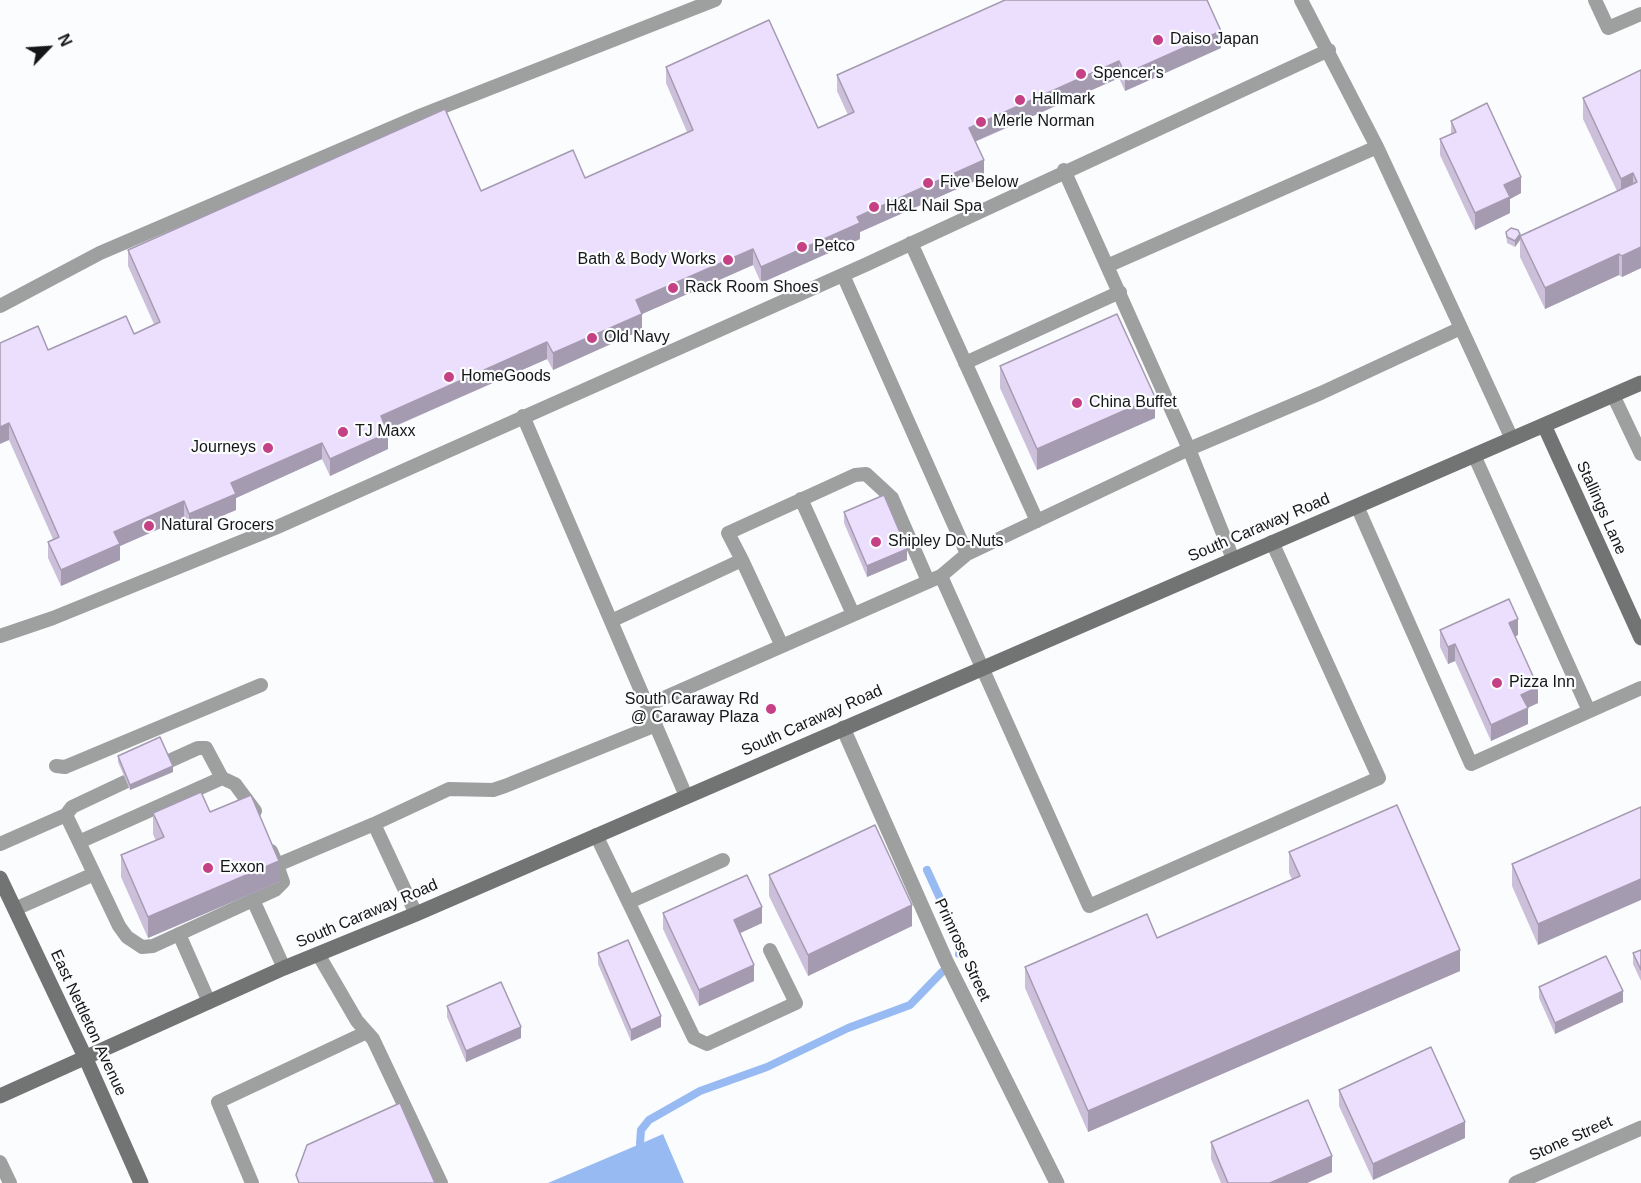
<!DOCTYPE html>
<html>
<head>
<meta charset="utf-8">
<style>
  body { margin:0 }
  #map { position:relative; width:1641px; height:1183px; overflow:hidden; background:#fafcfe; font-family:Arial,sans-serif }
  canvas { display:block }
  .north { position:absolute; left:18px; top:18px; width:60px; height:60px; -webkit-text-stroke:4px #fafcfe; paint-order:stroke; rotate:65deg; font-size:16px; font-weight:700; line-height:24px; text-align:center; color:#151617 }
  .north::after { content:''; display:block; margin:auto; width:21px; height:27px; background:#151617; clip-path:polygon(50% 0,100% 100%,50% 72%,0 100%) }
</style>
</head>
<body>
<div id="map">
<canvas width="1641" height="1183"></canvas>
<div class="north">N</div>
</div>
<script>
const context = document.querySelector('canvas').getContext('2d');
context.lineJoin = 'round';
function fill(path, color) { context.fillStyle = color; context.fill(path, 'evenodd'); }
const shape = rows => new Path2D(rows.map(r => 'M' + r).join(''));
function trace(path, color, width, dash) { context.strokeStyle = color; context.lineWidth = width; context.lineCap = dash ? 'butt' : 'round'; context.setLineDash(dash || []); context.stroke(path); }
function write(font, color, halo, rows, align = 'center') {
  context.font = font + ' Arial,sans-serif'; context.lineWidth = 4.5; context.setLineDash([]); context.textBaseline = 'middle'; context.strokeStyle = halo; context.fillStyle = color; for (const [text, x, y, turn = 0] of rows) {
    context.save(); context.translate(x, y); context.rotate((+turn || 0) * Math.PI / 180); context.textAlign = isNaN(turn) ? turn : align; if (halo) context.strokeText(text, 0, 0); context.fillText(text, 0, 0); context.restore();
  }
}
fill(shape([
  [663,1134,684,1183,548,1183,640,1144]
]), '#98baf3');
trace(shape([
  [927,870,961,944,959,954],
  [640,1144,641,1130,649,1120,700,1091,767,1067,848,1028,910,1005,942,972]
]), '#98baf3', 8);
trace(shape([
  [1595,0,1608,28,1641,14],
  [1377,147,1461,328],
  [1064,170,1189,449,1233,559],
  [911,243,1037,521],
  [1107,266,1377,147,1301,0],
  [843,275,967,554,941,576,1089,906,1379,778,1272,542],
  [0,306,100,253,422,115,715,0],
  [965,363,1120,292],
  [1613,395,1641,454],
  [523,416,686,796],
  [1474,455,1589,711],
  [801,499,853,614],
  [1357,506,1471,764,1641,688],
  [967,554,1189,449,1321,393,1461,328,1512,439],
  [742,560,728,533,855,475,866,474,892,498,928,581],
  [611,621,742,560,782,646],
  [0,636,53,618,275,528,865,265,1329,50],
  [648,705,941,576],
  [167,762,198,748,206,748,222,778],
  [56,766,65,767,261,685],
  [66,815,72,807,125,782],
  [596,835,694,1038,707,1044,796,1003,770,950],
  [79,842,119,926,127,937,142,947,153,946,275,890,283,882,277,865],
  [0,844,66,815,79,842,222,778,235,784,255,811],
  [271,851,277,865,374,824],
  [253,900,284,968],
  [629,902,723,860],
  [15,909,94,874],
  [416,914,374,824,449,789,493,790,505,786,656,725],
  [179,934,209,1002],
  [318,954,357,1021,373,1039,441,1183],
  [0,1162,10,1183],
  [252,1183,218,1102,367,1032]
]), '#9ea0a0', 14);
trace(shape([
  [843,728,946,961,1057,1183],
  [1516,1183,1641,1128]
]), '#9ea0a0', 15);
trace(shape([
  [1544,425,1641,638],
  [0,878,86,1059,141,1183],
  [0,1096,284,968,416,914,1641,383]
]), '#727474', 15);
fill(shape([
  [1221,48,1125,91,1119,78,975,142,984,177,860,232,860,239,761,283,753,265,642,314,642,330,553,370,547,359,387,430,388,449,330,476,322,459,236,498,236,510,189,530,184,518,120,546,120,560,61,586,48,558,48,542,53,539,9,440,0,343,48,350,134,334,154,324,128,266,128,250,481,191,585,178,687,132,666,83,666,67,818,128,848,115,837,91,837,75],
  [1641,70,1641,268,1622,277,1619,275,1545,309,1520,257,1520,236,1617,191,1583,119,1583,98],
  [1451,121,1521,193,1510,199,1510,213,1475,230,1440,155,1440,139,1451,134],
  [1506,232,1520,240,1515,247,1507,243],
  [1000,366,1155,418,1037,470,1000,388],
  [844,512,907,560,867,577,844,523],
  [1440,630,1518,635,1515,637,1538,703,1527,708,1528,724,1491,741,1455,661,1448,664,1440,647],
  [118,756,173,772,130,790,118,762],
  [1641,807,1538,945,1512,886,1512,864],
  [210,812,279,882,148,938,121,877,121,855,156,841,153,834,153,813],
  [1289,852,1460,971,1088,1132,1025,988,1025,967,1157,938,1292,879,1289,873],
  [769,875,912,926,808,976,769,896],
  [663,913,762,923,740,933,754,981,699,1006,663,929],
  [1641,950,1641,981,1633,964,1633,953],
  [598,953,661,1027,631,1041,598,964],
  [1539,987,1623,1002,1555,1034,1539,998],
  [447,1006,521,1038,466,1062,447,1017],
  [1339,1090,1465,1138,1373,1180,1339,1106],
  [1211,1142,1332,1172,1307,1183,1221,1183,1211,1159]
]), '#cbbfda');
fill(shape([
  [1221,31,1221,48,1125,91,1125,74],
  [1119,61,1119,78,969,144,969,128],
  [984,160,984,177,860,232,860,239,761,283,761,267,857,217],
  [1633,173,1633,194,1621,200,1621,179],
  [1521,177,1521,193,1510,199,1510,213,1475,230,1475,213,1504,185],
  [1520,234,1520,240,1515,247,1515,241],
  [1641,247,1641,268,1622,277,1622,256],
  [753,249,753,265,642,314,642,330,553,370,553,353,636,300],
  [1619,254,1619,275,1545,309,1545,288],
  [547,342,547,359,381,432,381,416],
  [1155,397,1155,418,1037,470,1037,449],
  [9,423,9,440,0,444,0,427],
  [388,433,388,449,330,476,330,459],
  [322,443,322,459,236,498,236,510,189,530,189,514,231,483],
  [184,501,184,518,120,546,120,560,61,586,61,570,114,532],
  [907,549,907,560,867,577,867,566],
  [1518,619,1518,635,1509,639,1509,623],
  [1455,644,1455,661,1448,664,1448,647],
  [1538,687,1538,703,1521,711,1521,695],
  [1528,708,1528,724,1491,741,1491,725],
  [173,766,173,772,130,790,130,785],
  [279,861,279,882,148,938,148,917],
  [1641,879,1641,900,1538,945,1538,924],
  [912,905,912,926,808,976,808,955],
  [762,907,762,923,734,936,734,920],
  [1460,950,1460,971,1088,1132,1088,1111],
  [754,965,754,981,699,1006,699,990],
  [1623,991,1623,1002,1555,1034,1555,1023],
  [661,1016,661,1027,631,1041,631,1030],
  [521,1027,521,1038,466,1062,466,1051],
  [1465,1122,1465,1138,1373,1180,1373,1164],
  [1332,1156,1332,1172,1307,1183,1270,1183]
]), '#a59bb1');
const building = shape([
  [1005,0,1207,0,1221,31,1125,74,1119,61,969,128,984,160,857,217,860,223,761,267,753,249,636,300,642,314,553,353,547,342,381,416,388,433,330,459,322,443,231,483,236,494,189,514,184,501,114,532,120,544,61,570,48,542,59,537,9,423,0,427,0,343,38,326,48,350,126,316,134,334,160,322,128,250,445,109,481,191,573,150,585,178,693,130,666,67,769,20,818,128,854,112,837,75,1005,0],
  [1641,70,1641,247,1622,256,1619,254,1545,288,1520,236,1637,182,1633,173,1621,179,1583,98,1641,70],
  [1487,103,1521,177,1504,185,1510,197,1475,213,1440,139,1456,132,1451,121,1487,103],
  [1511,228,1518,230,1520,234,1515,241,1507,237,1506,232,1511,228],
  [1117,314,1155,397,1037,449,1000,366,1117,314],
  [884,495,907,549,867,566,844,512,884,495],
  [1509,599,1518,619,1509,623,1538,687,1521,695,1528,708,1491,725,1455,644,1448,647,1440,630,1509,599],
  [160,737,173,766,130,785,118,756,160,737],
  [201,792,210,812,251,795,279,861,148,917,121,855,164,837,153,813,201,792],
  [1397,805,1460,950,1088,1111,1025,967,1147,914,1157,938,1300,876,1289,852,1397,805],
  [1641,807,1641,879,1538,924,1512,864,1641,807],
  [875,825,912,905,808,955,769,875,875,825],
  [747,875,762,907,734,920,754,965,699,990,663,913,747,875],
  [628,940,661,1016,631,1030,598,953,628,940],
  [1641,950,1641,970,1633,953,1641,950],
  [1606,956,1623,991,1555,1023,1539,987,1606,956],
  [501,982,521,1027,466,1051,447,1006,501,982],
  [1431,1047,1465,1122,1373,1164,1339,1090,1431,1047],
  [1308,1100,1332,1156,1270,1183,1228,1183,1211,1142,1308,1100],
  [400,1103,435,1183,299,1183,296,1175,307,1145,400,1103]
]);
fill(building, '#ecdefd');
trace(building, '#a59bb1', 1.5);
for (const [x, y, r, color] of [
  [1158,40,6,"#c54084"],
  [1081,74,6,"#c54084"],
  [1020,100,6,"#c54084"],
  [981,122,6,"#c54084"],
  [928,183,6,"#c54084"],
  [874,207,6,"#c54084"],
  [802,247,6,"#c54084"],
  [728,260,6,"#c54084"],
  [673,288,6,"#c54084"],
  [592,338,6,"#c54084"],
  [449,377,6,"#c54084"],
  [1077,403,6,"#c54084"],
  [343,432,6,"#c54084"],
  [268,448,6,"#c54084"],
  [149,526,6,"#c54084"],
  [876,542,6,"#c54084"],
  [1497,683,6,"#c54084"],
  [771,709,6,"#c54084"],
  [208,868,6,"#c54084"]
]) { const dot = new Path2D(); dot.arc(x, y, r, 0, 2 * Math.PI); context.fillStyle = color; context.fill(dot); trace(dot, '#fafcfe', 2); }
write('16px', '#151617', '#fafcfe', [
  ["Daiso Japan",1170,40],
  ["Spencer's",1093,74],
  ["Hallmark",1032,100],
  ["Merle Norman",993,122],
  ["Five Below",940,183],
  ["H&L Nail Spa",886,207],
  ["Petco",814,247],
  ["Bath & Body Works",716,260,"right"],
  ["Rack Room Shoes",685,288],
  ["Old Navy",604,338],
  ["HomeGoods",461,377],
  ["China Buffet",1089,403],
  ["TJ Maxx",355,432],
  ["Journeys",256,448,"right"],
  ["Natural Grocers",161,526],
  ["Shipley Do-Nuts",888,542],
  ["Pizza Inn",1509,683],
  ["South Caraway Rd",759,700,"right"],
  ["@ Caraway Plaza",759,718,"right"],
  ["Exxon",220,868]
], 'left');
write('16px', '#151617', '#fafcfe', [
  ["Stallings Lane",1601,508,66],
  ["South Caraway Road",1259,528,-23],
  ["South Caraway Road",812,721,-24],
  ["South Caraway Road",367,914,-23],
  ["Primrose Street",962,950,65],
  ["East Nettleton Avenue",88,1023,65],
  ["Stone Street",1571,1139,-24]
]);
</script>
</body>
</html>
